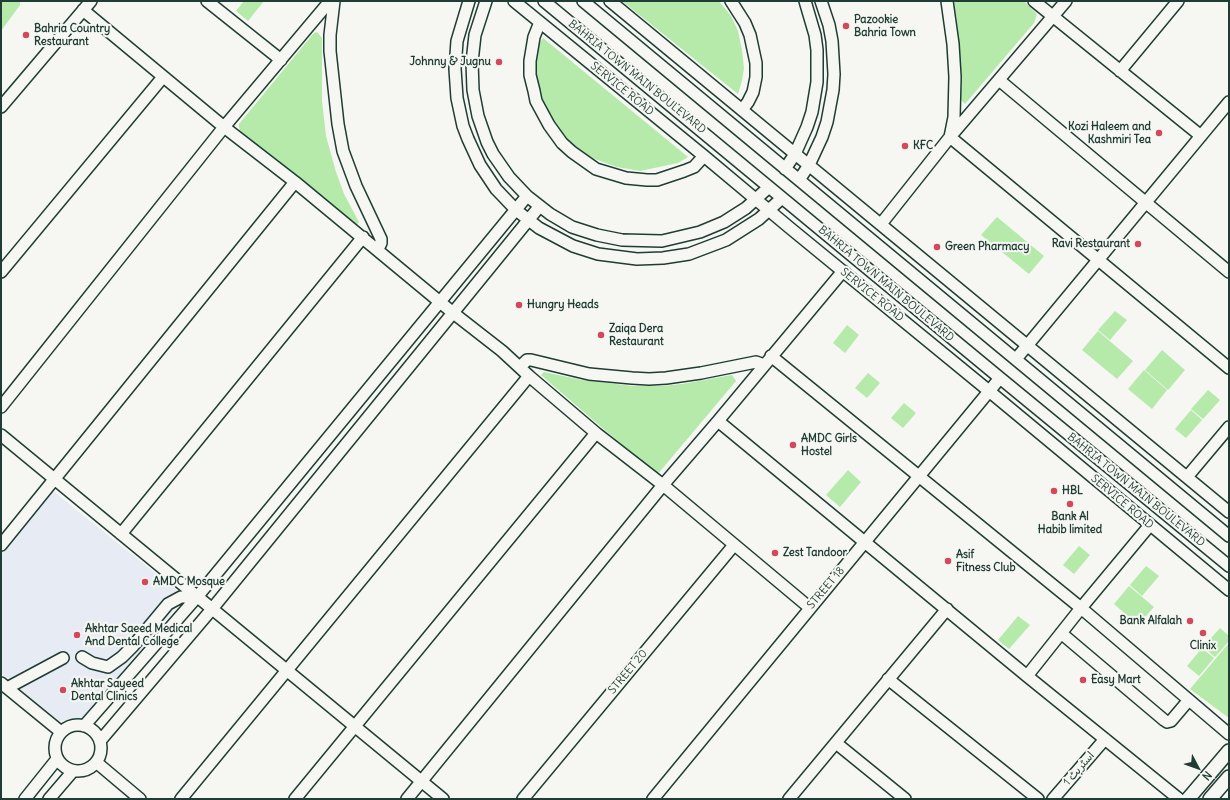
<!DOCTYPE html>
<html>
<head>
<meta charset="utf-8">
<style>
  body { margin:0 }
  #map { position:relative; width:1230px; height:800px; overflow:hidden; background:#f6f6f2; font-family:Delius,sans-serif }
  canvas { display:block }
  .frame { position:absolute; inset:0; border:2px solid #1f3d34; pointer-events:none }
  .north { position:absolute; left:1178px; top:748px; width:40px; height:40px; -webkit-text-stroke:3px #f6f6f2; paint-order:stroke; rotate:131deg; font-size:11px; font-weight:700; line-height:16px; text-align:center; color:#1f3d34 }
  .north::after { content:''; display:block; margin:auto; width:14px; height:18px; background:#1f3d34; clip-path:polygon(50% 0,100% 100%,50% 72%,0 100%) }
</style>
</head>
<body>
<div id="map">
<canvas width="1230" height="800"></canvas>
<div class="frame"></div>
<div class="north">N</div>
</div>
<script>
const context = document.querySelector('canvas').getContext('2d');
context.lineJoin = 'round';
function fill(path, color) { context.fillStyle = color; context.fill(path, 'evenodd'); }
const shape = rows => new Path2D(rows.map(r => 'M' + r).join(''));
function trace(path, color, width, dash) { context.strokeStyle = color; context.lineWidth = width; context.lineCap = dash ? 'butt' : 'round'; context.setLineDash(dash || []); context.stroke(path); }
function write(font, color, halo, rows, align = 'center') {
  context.font = font + ' Delius,"Playpen Sans Arabic",sans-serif'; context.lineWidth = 4; context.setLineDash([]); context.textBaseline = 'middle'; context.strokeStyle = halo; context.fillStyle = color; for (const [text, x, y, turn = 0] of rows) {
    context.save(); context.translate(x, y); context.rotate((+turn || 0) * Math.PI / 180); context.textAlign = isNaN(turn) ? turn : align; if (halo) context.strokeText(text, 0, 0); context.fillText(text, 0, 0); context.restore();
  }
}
fill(shape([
  [53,491,185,597,82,720,59,721,1,673,1,555]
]), '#e7ecf4');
fill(shape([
  [1,1,20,1,20,5,1,31],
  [244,1,264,1,248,21,236,11],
  [622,1,719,1,731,16,738,31,742,50,744,68,742,81,738,94],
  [954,1,1024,1,1037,14,1034,23,965,104,960,99,960,60,957,22],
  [316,32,318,33,322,38,322,101,326,136,336,172,344,194,359,222,354,228,240,131,239,127,239,124,313,34],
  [543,38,688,157,678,163,640,171,617,167,589,157,572,146,551,122,543,106,538,90,536,73,536,58,538,46],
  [997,217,1044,256,1029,274,981,235],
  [1115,311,1127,320,1110,340,1098,330],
  [847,325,859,335,845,353,833,343],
  [1098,331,1133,361,1117,379,1082,350],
  [1162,350,1185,370,1168,390,1145,370],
  [1144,370,1167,390,1152,409,1128,389],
  [544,372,582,380,633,386,661,386,682,384,732,375,736,381,657,475,541,375],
  [868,373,880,383,867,398,855,388],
  [1208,390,1220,400,1203,419,1191,409],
  [904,403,916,413,903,428,891,418],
  [1191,410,1202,420,1186,438,1175,429],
  [848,470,861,482,840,507,826,495],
  [1079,546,1090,555,1074,574,1063,565],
  [1146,566,1159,576,1142,596,1130,585],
  [1129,586,1154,607,1138,625,1114,604],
  [1018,616,1030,625,1009,649,998,640],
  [1220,628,1229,636,1229,641,1215,657,1203,647],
  [1229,643,1229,718,1190,689],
  [1202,648,1214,658,1199,676,1187,666]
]), '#b5eaab');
const minor = shape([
  [207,1,281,60],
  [334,1,330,35,330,51,338,124,343,151,356,186,381,239,381,243,378,249],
  [469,1,457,41,455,69,457,98,463,126,468,139,480,165,496,189,516,210,539,228,573,246,598,254,637,259,663,258,689,254,726,240,759,219,782,198],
  [486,1,475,35,472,62,473,90,478,116,487,142,493,154,509,177,527,196,550,214,572,227,597,235,622,240,662,241,700,232,724,222,746,208,769,187],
  [514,1,704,156,790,228,989,391,1229,590],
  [544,1,1000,378,1229,566],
  [583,1,1229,536],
  [610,1,1229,512],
  [731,1,745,23,750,35,756,63,756,77,753,92,748,102,742,110],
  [947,1,953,44,955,77,954,117,950,137,1229,368],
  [1034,1,1201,136],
  [83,10,224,127,295,182,452,312,502,351,529,376,596,433,663,485,810,608],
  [540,22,534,37,530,61,530,75,534,91,536,101,549,125,562,143,572,152,596,169,626,178,647,180,657,180,684,171,694,167,704,156],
  [1120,71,1178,1],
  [999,80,1229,272],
  [1,107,91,1],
  [785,169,795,154,807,127,812,112,817,82,817,50,815,35,805,1],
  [799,180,809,165,822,137,827,122,833,90,834,74,832,41,829,25,821,1],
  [881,224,950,137,1066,1],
  [1,272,163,77],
  [771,356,1081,608,1229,734],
  [1016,359,1229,102],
  [520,367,527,360,531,360,589,374,632,378,649,379,666,378,701,373,756,362,764,365],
  [1,407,224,127,330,1],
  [718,421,1027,676,1179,799],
  [1,435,443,799],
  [1187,477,1229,427],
  [121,534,363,237],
  [1,545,295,182],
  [1061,633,1164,720,1167,722,1171,721,1188,701],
  [82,657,92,663,108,667,122,657,133,646,168,604,181,597,197,597],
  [1027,676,1081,608,1150,525],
  [888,679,1038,799],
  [1,683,61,732],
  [7,688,63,658],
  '55 748a23 23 0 1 1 46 0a23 23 0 1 1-46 0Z',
  [84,726,197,597,527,196],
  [100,741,212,609,539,207],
  [836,743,905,799],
  [96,762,140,799],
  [25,799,57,759],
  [49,799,73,771],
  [181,799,529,376],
  [295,799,596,433],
  [407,799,663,485,718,421,843,271],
  [523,799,734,545],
  [653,799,1000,378],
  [789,799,947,609],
  [1053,799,1105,739]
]);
const major = shape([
  [1188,799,1229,751],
  [1210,799,1229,777]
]);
trace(minor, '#1f3d34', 14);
trace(major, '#1f3d34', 16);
trace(minor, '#f6f6f2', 11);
trace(major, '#f6f6f2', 13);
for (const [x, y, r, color] of [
  [846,26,4,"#d1495b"],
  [26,35,4,"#d1495b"],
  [499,62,4,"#d1495b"],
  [1159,133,4,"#d1495b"],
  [905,146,4,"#d1495b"],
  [1138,244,4,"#d1495b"],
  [937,247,4,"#d1495b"],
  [519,305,4,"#d1495b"],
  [601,335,4,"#d1495b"],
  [793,445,4,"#d1495b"],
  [1054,491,4,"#d1495b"],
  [1070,504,4,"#d1495b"],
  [775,553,4,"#d1495b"],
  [948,561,4,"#d1495b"],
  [145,582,4,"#d1495b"],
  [1190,621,4,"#d1495b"],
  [1203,633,4,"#d1495b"],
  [77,635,4,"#d1495b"],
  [1083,680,4,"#d1495b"],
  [63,690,4,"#d1495b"]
]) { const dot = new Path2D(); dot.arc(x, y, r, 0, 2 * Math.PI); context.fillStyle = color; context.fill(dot); trace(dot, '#f6f6f2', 1.5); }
write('bold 11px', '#1f3d34', '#f6f6f2', [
  ["Pazookie",854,20],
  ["Bahria Town",854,33],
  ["Bahria Country",34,29],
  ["Restaurant",34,42],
  ["Johnny & Jugnu",491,62,"right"],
  ["Kozi Haleem and",1151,127,"right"],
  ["Kashmiri Tea",1151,140,"right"],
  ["KFC",913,146],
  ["Ravi Restaurant",1130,244,"right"],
  ["Green Pharmacy",945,247],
  ["Hungry Heads",527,305],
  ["Zaiqa Dera",609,329],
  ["Restaurant",609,342],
  ["AMDC Girls",801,439],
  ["Hostel",801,452],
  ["HBL",1062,491],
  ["Bank Al",1070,517,"center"],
  ["Habib limited",1070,530,"center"],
  ["Zest Tandoor",783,553],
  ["Asif",956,555],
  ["Fitness Club",956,568],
  ["AMDC Mosque",153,582],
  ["Bank Alfalah",1182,621,"right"],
  ["Akhtar Saeed Medical",85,629],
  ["And Dental College",85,642],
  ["Clinix",1203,646,"center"],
  ["Easy Mart",1091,680],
  ["Akhtar Sayeed",71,684],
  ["Dental Clinics",71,697]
], 'left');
write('11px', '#1f3d34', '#f6f6f2', [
  ["BAHRIA TOWN MAIN BOULEVARD",637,77,39],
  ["SERVICE ROAD",622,89,39],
  ["BAHRIA TOWN MAIN BOULEVARD",886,284,40],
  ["SERVICE ROAD",872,295,39],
  ["BAHRIA TOWN MAIN BOULEVARD",1136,490,39],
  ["SERVICE ROAD",1122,502,40],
  ["STREET 18",826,588,-50],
  ["STREET 20",628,672,-50],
  ["اسٹریٹ 1",1079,769,-49]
]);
</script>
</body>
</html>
